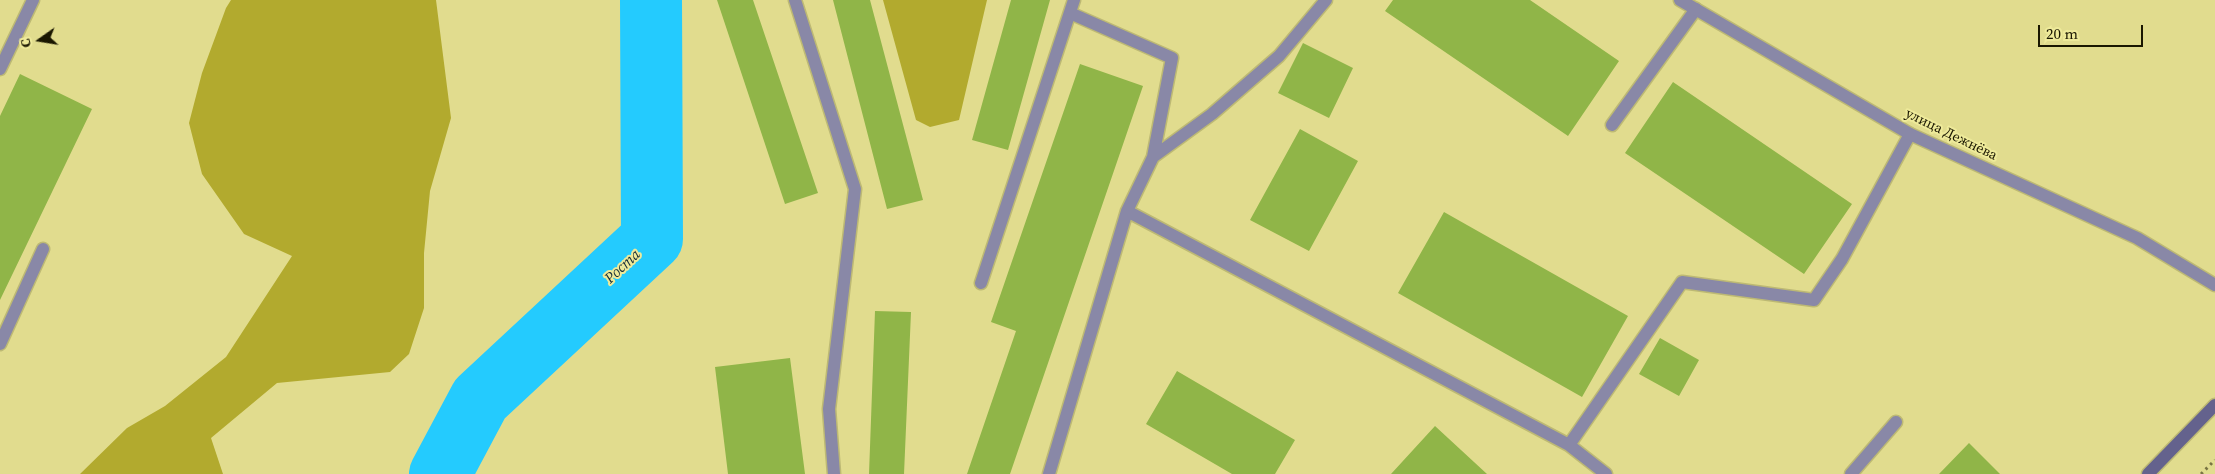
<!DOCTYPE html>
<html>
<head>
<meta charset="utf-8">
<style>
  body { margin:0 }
  #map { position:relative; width:2215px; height:474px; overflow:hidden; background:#e1dc8e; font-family:"Source Serif 4",serif }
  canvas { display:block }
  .north { position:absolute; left:15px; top:15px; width:50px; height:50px; -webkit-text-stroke:4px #eeea9a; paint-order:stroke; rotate:257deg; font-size:14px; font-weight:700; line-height:20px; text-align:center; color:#1a1700 }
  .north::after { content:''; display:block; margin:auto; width:18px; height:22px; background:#1a1700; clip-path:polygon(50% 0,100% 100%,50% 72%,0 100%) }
  .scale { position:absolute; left:2038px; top:25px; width:105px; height:22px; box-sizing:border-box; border:2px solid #1a1700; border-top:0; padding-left:6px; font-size:15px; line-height:18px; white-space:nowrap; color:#1a1700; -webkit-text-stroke:4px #eeea9a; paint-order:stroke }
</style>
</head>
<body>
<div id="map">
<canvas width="2215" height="474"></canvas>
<div class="north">С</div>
<div class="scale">20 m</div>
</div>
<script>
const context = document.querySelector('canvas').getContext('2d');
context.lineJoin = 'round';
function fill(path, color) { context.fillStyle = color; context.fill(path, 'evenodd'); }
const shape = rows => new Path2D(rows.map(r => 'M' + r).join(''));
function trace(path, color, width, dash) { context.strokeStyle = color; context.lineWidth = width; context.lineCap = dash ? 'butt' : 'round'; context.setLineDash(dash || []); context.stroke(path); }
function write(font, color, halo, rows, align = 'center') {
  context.font = font + ' "Source Serif 4",serif'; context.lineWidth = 4; context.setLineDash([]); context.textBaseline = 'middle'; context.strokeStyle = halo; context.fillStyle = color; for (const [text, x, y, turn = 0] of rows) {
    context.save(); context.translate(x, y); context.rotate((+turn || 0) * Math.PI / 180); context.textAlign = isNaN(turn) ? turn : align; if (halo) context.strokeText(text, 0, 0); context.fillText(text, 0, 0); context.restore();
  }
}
fill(shape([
  [231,0,436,0,451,118,430,191,424,253,424,308,409,354,390,372,277,383,211,438,223,474,80,474,127,428,165,406,226,357,292,256,244,234,202,174,189,123,202,73,226,8],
  [883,0,987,0,959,120,930,127,916,120]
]), '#b2aa2e');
trace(shape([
  [440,474,480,399,652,239,651,0]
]), '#24cbfe', 62);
fill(shape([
  [717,0,753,0,818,193,785,204],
  [833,0,870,0,923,200,887,209],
  [1011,0,1050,0,1008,150,972,140],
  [1393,0,1530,0,1619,61,1568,136,1385,11],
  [1303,43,1353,68,1329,118,1278,93],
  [1080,64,1143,86,1010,474,967,474,1016,331,991,322],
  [20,74,92,109,0,300,0,116],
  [1673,82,1852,204,1804,274,1625,153],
  [1300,129,1358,161,1309,251,1250,220],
  [1444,212,1628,316,1582,397,1398,293],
  [875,311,911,312,904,474,869,474],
  [1660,338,1699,360,1679,396,1639,374],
  [790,358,805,474,728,474,715,367],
  [1177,371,1295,440,1275,474,1232,474,1146,424],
  [1435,426,1487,474,1391,474],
  [1969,443,2000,474,1939,474]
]), '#90b548');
const lane = shape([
  [795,0,855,189,829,409,834,474],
  [0,69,33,0],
  [1612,125,1696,9],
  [1153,157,1212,114,1279,56,1326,0],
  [1127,211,1569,445,1606,474],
  [981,283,1074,0],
  [0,344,43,249],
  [1569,445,1682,282,1814,300,1842,259,1910,134],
  [1049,474,1127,211,1153,157,1172,58,1070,13],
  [1851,474,1896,422]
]);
const street = shape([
  [1680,0,1910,134,2137,238,2215,285]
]);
const secondary = shape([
  [2148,474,2215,405]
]);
trace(lane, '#bdb974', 15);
trace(street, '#bdb974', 15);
trace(secondary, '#bdb974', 15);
trace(shape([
  [2201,474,2215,460]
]), '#787443', 3, [2.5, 4]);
trace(lane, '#8988a7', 12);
trace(street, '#8988a7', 12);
trace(secondary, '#64628d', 12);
write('14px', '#1a1700', '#eeea9a', [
  ["улица Дежнёва",1951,135,26]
]);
write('italic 15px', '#172f39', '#eeea9a', [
  ["Роста",623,267,-43]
]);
</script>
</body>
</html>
